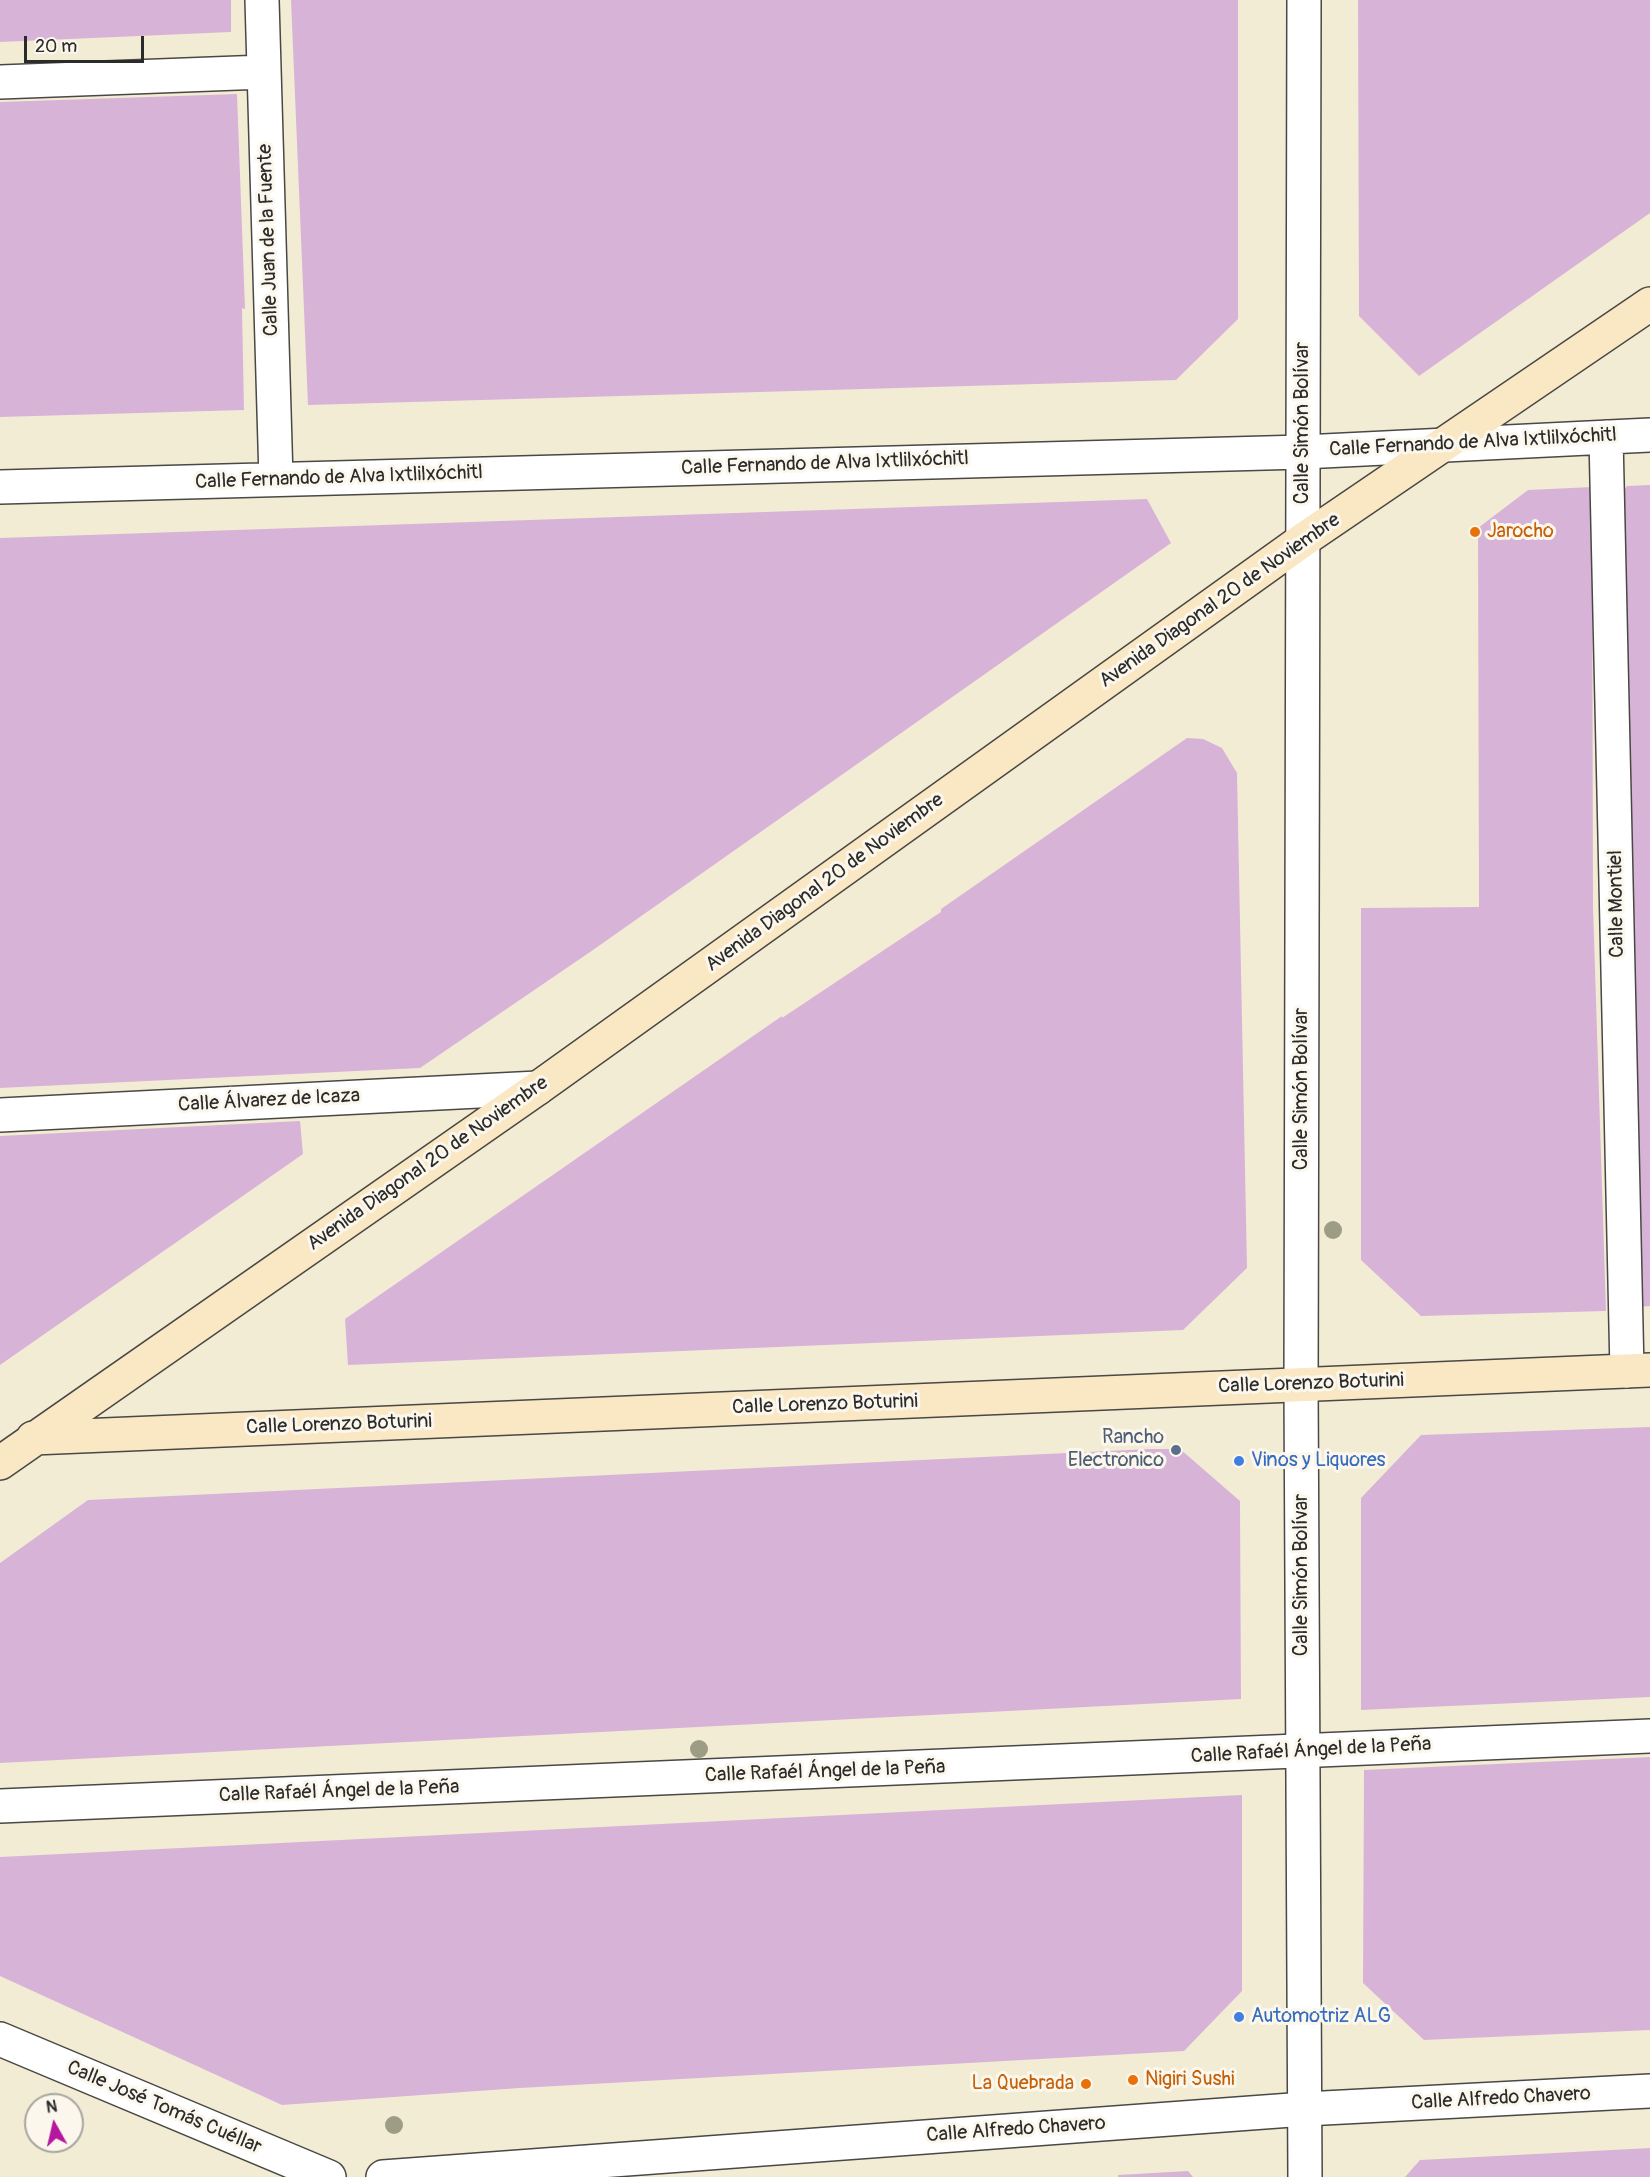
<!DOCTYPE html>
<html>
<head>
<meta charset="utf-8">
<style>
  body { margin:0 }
  #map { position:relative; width:1650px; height:2177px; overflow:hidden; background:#f3ecd5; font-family:Pangolin,sans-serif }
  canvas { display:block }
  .north { position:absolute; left:24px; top:2093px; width:60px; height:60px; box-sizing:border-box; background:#fbf7ec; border:2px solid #a8a59f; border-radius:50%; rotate:352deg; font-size:16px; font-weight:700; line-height:24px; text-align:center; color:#2b2b2b }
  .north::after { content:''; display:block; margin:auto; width:21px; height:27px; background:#b5179e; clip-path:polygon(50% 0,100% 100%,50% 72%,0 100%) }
  .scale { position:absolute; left:24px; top:36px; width:120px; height:27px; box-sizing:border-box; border:3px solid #2b2b2b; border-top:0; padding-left:8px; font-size:18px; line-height:21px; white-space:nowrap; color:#2b2b2b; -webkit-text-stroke:4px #fbf7ec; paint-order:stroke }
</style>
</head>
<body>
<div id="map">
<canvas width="1650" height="2177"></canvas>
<div class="north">N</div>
<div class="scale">20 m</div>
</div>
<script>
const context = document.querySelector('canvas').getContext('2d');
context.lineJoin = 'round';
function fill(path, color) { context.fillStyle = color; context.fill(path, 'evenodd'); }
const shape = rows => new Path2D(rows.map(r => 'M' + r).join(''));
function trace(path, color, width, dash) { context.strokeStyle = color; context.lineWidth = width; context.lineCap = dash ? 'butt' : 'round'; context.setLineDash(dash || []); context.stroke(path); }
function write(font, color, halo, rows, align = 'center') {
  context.font = font + ' Pangolin,sans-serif'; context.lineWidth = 6; context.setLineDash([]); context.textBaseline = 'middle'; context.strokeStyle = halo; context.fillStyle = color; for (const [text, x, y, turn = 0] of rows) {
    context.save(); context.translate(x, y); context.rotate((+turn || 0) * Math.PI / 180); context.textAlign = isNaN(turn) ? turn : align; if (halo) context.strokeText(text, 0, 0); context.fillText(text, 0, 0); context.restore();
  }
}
fill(shape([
  [0,0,231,0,231,32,0,42],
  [291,0,1238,0,1238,319,1176,380,308,405],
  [1358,0,1650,0,1650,213,1419,376,1359,316],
  [237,94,245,309,242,308,244,410,0,417,0,102],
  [1650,485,1650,1306,1637,1307,1624,490,1627,486],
  [1592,487,1593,907,1606,1311,1421,1316,1361,1260,1361,908,1479,907,1478,528,1528,490],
  [1147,499,1171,543,593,950,420,1068,0,1088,0,538],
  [1187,738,1203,739,1222,748,1237,773,1247,1268,1183,1330,348,1365,345,1319,782,1016,782,1018,941,912,941,909],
  [300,1121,303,1154,0,1365,0,1136],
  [1650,1427,1650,1697,1361,1710,1361,1498,1421,1435],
  [1150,1449,1180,1449,1240,1501,1241,1699,0,1763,0,1563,88,1500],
  [1650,1757,1650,2030,1424,2040,1363,1983,1364,1770],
  [1242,1795,1242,1991,1184,2051,520,2088,282,2105,0,1976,0,1857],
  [1650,2148,1650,2177,1405,2177,1420,2160],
  [1188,2171,1193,2177,1118,2177,1118,2175]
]), '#d8b3d8');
const minor = shape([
  [262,0,276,479],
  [0,82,264,72],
  [1606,437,1627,1371],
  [0,487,1303,452,1650,435],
  [0,1115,538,1088],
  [0,1806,1650,1736],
  [383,2177,1305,2109,1650,2091]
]);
const tertiary = shape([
  [1304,0,1301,1385,1305,2177],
  [0,2039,329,2177]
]);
const secondary = shape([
  [33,1438,1650,1370],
  [0,1463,538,1088,1303,540,1650,304]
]);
trace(minor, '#494844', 36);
trace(tertiary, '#494844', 36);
trace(secondary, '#494844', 36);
trace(minor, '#fff', 33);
trace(tertiary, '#fff', 33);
trace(secondary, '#fae7c3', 33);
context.fillStyle = '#9c9d84';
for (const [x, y] of [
  [1333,1230],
  [699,1749],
  [394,2125]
]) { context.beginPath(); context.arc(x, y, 9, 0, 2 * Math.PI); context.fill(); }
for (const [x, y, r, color] of [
  [1475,532,6,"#e8710a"],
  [1176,1450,6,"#5c6f8a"],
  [1239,1461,6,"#3f7fe0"],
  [1239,2017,6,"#3f7fe0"],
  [1133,2080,6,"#e8710a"],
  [1086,2084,6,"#e8710a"]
]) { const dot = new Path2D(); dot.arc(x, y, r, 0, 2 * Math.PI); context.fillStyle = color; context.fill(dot); trace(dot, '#fbf7ec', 2); }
write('20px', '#2b2b2b', '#fbf7ec', [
  ["Calle Juan de la Fuente",269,240,-92],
  ["Calle Simón Bolívar",1303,423,-90],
  ["Calle Fernando de Alva Ixtlilxóchitl",1473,443,-3],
  ["Calle Fernando de Alva Ixtlilxóchitl",825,464,-2],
  ["Calle Fernando de Alva Ixtlilxóchitl",339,478,-2],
  ["Avenida Diagonal 20 de Noviembre",1220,601,-35],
  ["Avenida Diagonal 20 de Noviembre",825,883,-36],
  ["Calle Montiel",1617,904,-91],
  ["Calle Simón Bolívar",1302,1089,-90],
  ["Calle Álvarez de Icaza",269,1101,-3],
  ["Avenida Diagonal 20 de Noviembre",428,1164,-35],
  ["Calle Lorenzo Boturini",1311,1384,-2],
  ["Calle Lorenzo Boturini",825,1405,-2],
  ["Calle Lorenzo Boturini",339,1425,-2],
  ["Calle Simón Bolívar",1302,1575,-90],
  ["Calle Rafaél Ángel de la Peña",1311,1751,-3],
  ["Calle Rafaél Ángel de la Peña",825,1772,-2],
  ["Calle Rafaél Ángel de la Peña",339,1792,-2],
  ["Calle Alfredo Chavero",1501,2099,-3],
  ["Calle José Tomás Cuéllar",164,2108,23],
  ["Calle Alfredo Chavero",1016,2130,-4]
]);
write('20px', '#c56008', '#fbf7ec', [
  ["Jarocho",1487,532],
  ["Nigiri Sushi",1145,2080],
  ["La Quebrada",1074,2084,"right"]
], 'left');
write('20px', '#4e5e75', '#fbf7ec', [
  ["Rancho",1164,1438],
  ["Electronico",1164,1461]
], 'right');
write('20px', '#366cbe', '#fbf7ec', [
  ["Vinos y Liquores",1251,1461],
  ["Automotriz ALG",1251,2017]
], 'left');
</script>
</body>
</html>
